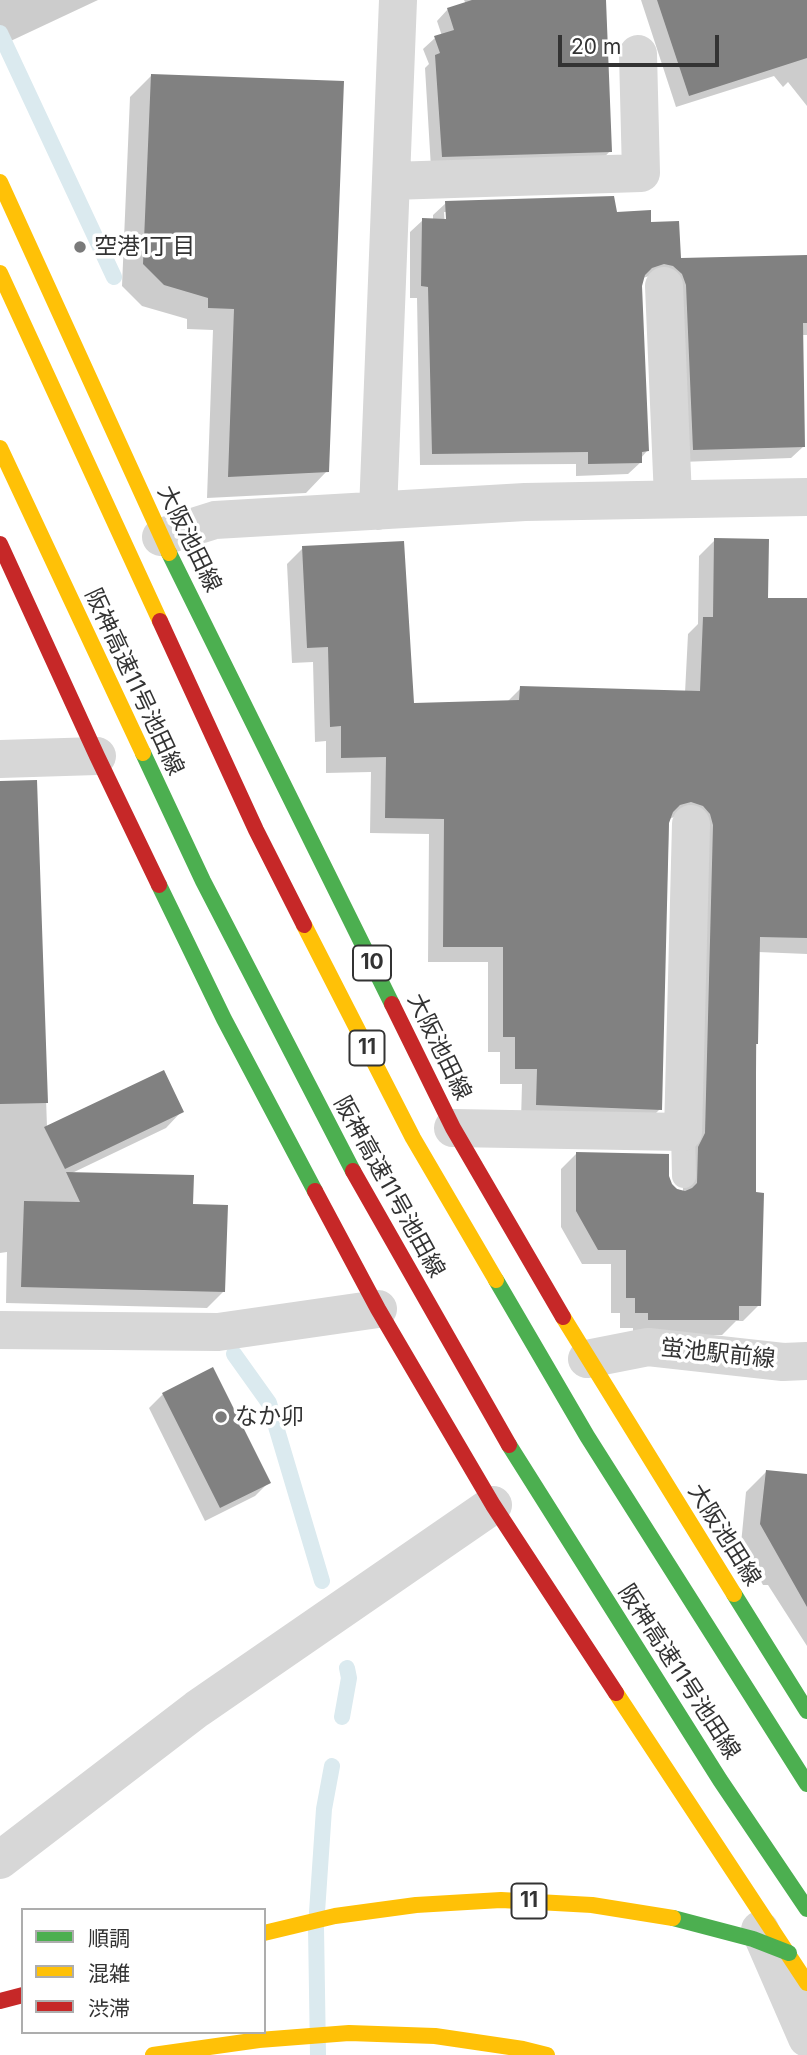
<!DOCTYPE html>
<html>
<head>
<meta charset="utf-8">
<style>
  body { margin:0 }
  #map { position:relative; width:807px; height:2055px; overflow:hidden; background:#fff; font-family:Inter,"Noto Sans JP",sans-serif }
  canvas { display:block }
  .legend { position:absolute; left:21px; top:1908px; width:245px; height:126px; box-sizing:border-box; background:#fff; border:2px solid #adadad; margin:0; padding:9px 12px; list-style:none; font-size:21px; color:#333 }
  .legend li { display:flex; align-items:center; gap:14px; height:35px }
  .legend b { width:35px; border:2px solid #adadad }
  .scale { position:absolute; left:558px; top:35px; width:161px; height:32px; box-sizing:border-box; border:4px solid #333; border-top:0; padding-left:9px; font-size:21px; line-height:24px; white-space:nowrap; color:#333; -webkit-text-stroke:5px #fff; paint-order:stroke }
</style>
</head>
<body>
<div id="map">
<canvas width="807" height="2055"></canvas>
<ul class="legend">
<li><b style="height:9px;background:#4caf50"></b>順調</li>
<li><b style="height:9px;background:#ffc107"></b>混雑</li>
<li><b style="height:9px;background:#c62828"></b>渋滞</li>
</ul>
<div class="scale">20 m</div>
</div>
<script>
const context = document.querySelector('canvas').getContext('2d');
context.lineJoin = 'round';
function fill(path, color) { context.fillStyle = color; context.fill(path, 'evenodd'); }
const shape = rows => new Path2D(rows.map(r => 'M' + r).join(''));
function trace(path, color, width, dash) { context.strokeStyle = color; context.lineWidth = width; context.lineCap = dash ? 'butt' : 'round'; context.setLineDash(dash || []); context.stroke(path); }
function write(font, color, halo, rows, align = 'center') {
  context.font = font + ' Inter,"Noto Sans JP",sans-serif'; context.lineWidth = 7; context.setLineDash([]); context.textBaseline = 'middle'; context.strokeStyle = halo; context.fillStyle = color; for (const [text, x, y, turn = 0] of rows) {
    context.save(); context.translate(x, y); context.rotate((+turn || 0) * Math.PI / 180); context.textAlign = isNaN(turn) ? turn : align; if (halo) context.strokeText(text, 0, 0); context.fillText(text, 0, 0); context.restore();
  }
}
fill(shape([
  [0,0,98,0,0,46],
  [464,0,604,0,610,151,599,163,431,168,425,68,429,64,423,49,435,38,442,36,437,21,448,9,466,4],
  [641,0,807,0,807,106,788,82,783,87,774,76,676,107],
  [151,76,327,471,306,493,207,498,213,330,187,329,187,319,142,306,122,286,130,97],
  [446,203,616,214,650,224,679,259,807,257,807,335,801,335,804,446,791,458,681,462,650,276,642,278,640,286,647,451,641,458,641,462,628,474,576,476,576,464,420,465,417,298,410,298,410,232,423,220,433,220,433,215],
  [444,212,447,212,445,228],
  [715,540,766,599,807,600,807,954,758,952,754,1194,759,1305,743,1321,736,1321,722,1335,633,1335,633,1328,620,1328,620,1313,611,1313,611,1264,582,1264,561,1227,561,1169,576,1154,667,1177,670,1185,683,1192,674,817,669,819,660,1109,644,1125,521,1120,522,1084,500,1084,500,1052,488,1052,488,962,428,962,429,834,370,833,371,772,326,773,326,741,315,742,313,662,292,663,287,564,303,548,412,705,507,702,521,688,685,693,688,634,698,624,699,556],
  [36,803,47,1127,182,1111,166,1128,70,1174,191,1206,224,1291,207,1308,6,1303,7,1252,0,1253,0,804],
  [212,1369,269,1482,255,1496,205,1521,149,1408,163,1394],
  [766,1472,807,1476,807,1646,768,1585,763,1585,741,1544,746,1492]
]), '#0003');
trace(shape([
  [0,33,114,277],
  [234,1354,269,1403,322,1581],
  [342,1717,349,1678,347,1668],
  [318,2055,316,1927,324,1809,332,1766]
]), '#dbeaef', 16);
fill(shape([
  [472,0,606,0,612,152,442,157,435,55,440,53,434,36,454,30,447,8],
  [657,0,807,0,807,58,689,96],
  [151,74,344,81,329,472,228,477,234,309,208,308,208,298,164,285,143,264],
  [614,196,617,212,651,210,651,222,679,221,681,258,807,255,807,323,803,323,805,447,693,450,686,285,682,274,673,266,664,264,652,268,645,275,642,286,649,451,642,452,642,463,588,464,588,452,432,454,428,287,421,286,422,218,446,219,445,201],
  [714,538,769,539,768,598,807,598,807,938,760,937,758,1044,756,1044,756,1192,764,1193,761,1306,739,1306,739,1320,648,1320,648,1313,635,1313,635,1298,626,1298,626,1250,598,1250,576,1211,576,1152,669,1154,669,1176,672,1184,677,1189,685,1191,692,1188,697,1183,698,1147,705,1133,713,825,710,814,703,806,691,802,680,805,673,812,669,823,662,1110,536,1105,537,1069,515,1069,515,1037,503,1037,503,947,443,947,444,819,385,818,386,757,341,758,341,726,330,727,328,647,307,648,302,546,404,541,414,703,519,700,520,686,700,691,703,617,713,617],
  [37,780,48,1103,0,1104,0,781],
  [164,1070,184,1112,65,1169,44,1127],
  [66,1172,194,1175,193,1204,228,1205,225,1292,21,1287,24,1201,80,1202],
  [213,1367,271,1483,220,1508,162,1393],
  [766,1470,807,1474,807,1607,760,1524]
]), '#818181');
trace(shape([
  [683,1132,684,1176]
]), '#d7d7d7', 24);
trace(shape([
  [391,181,641,173,638,54],
  [664,286,673,498],
  [378,511,398,0],
  [161,537,215,520,525,502,807,497],
  [0,759,97,756],
  [453,1128,683,1132,691,824],
  [0,1330,218,1332,378,1309],
  [587,1359,648,1347,783,1362,807,1361],
  [0,1860,197,1709,493,1505],
  [760,1930,807,2038]
]), '#d7d7d7', 38);
trace(shape([
  [169,553,392,1004],
  [143,753,203,881,353,1171],
  [159,885,224,1019,315,1191],
  [496,1280,587,1436,807,1784],
  [509,1445,720,1780,807,1909],
  [734,1594,807,1711]
]), '#4caf50', 16);
trace(shape([
  [0,182,169,553],
  [0,273,160,621],
  [0,448,143,753],
  [304,925,413,1138,496,1280],
  [563,1317,734,1594],
  [616,1693,807,1983],
  [153,2055,259,2040,349,2033,435,2036,523,2049,547,2055]
]), '#ffc107', 16);
trace(shape([
  [0,544,97,756,159,885],
  [160,621,256,830,304,925],
  [392,1004,453,1128,563,1317],
  [353,1171,509,1445],
  [315,1191,378,1309,493,1505,616,1693],
  [0,2001,23,1995]
]), '#c62828', 16);
trace(shape([
  [673,1918,753,1939,789,1953]
]), '#4caf50', 16);
trace(shape([
  [264,1933,335,1916,416,1905,501,1900,592,1905,673,1918]
]), '#ffc107', 16);
for (const [x, y, r, color] of [
  [80,247,7,"#7a7a7a"],
  [221,1417,7,"#7a7a7a"]
]) { const dot = new Path2D(); dot.arc(x, y, r, 0, 2 * Math.PI); context.fillStyle = color; context.fill(dot); trace(dot, '#fff', 2.5); }
for (const [x, y, w] of [
  [372,963,38],
  [367,1048,35],
  [529,1901,35]
]) { const box = new Path2D(); box.roundRect(x - w / 2, y - 17.5, w, 35, 5); context.fillStyle = '#fff'; context.fill(box); trace(box, '#333', 2); }
write('bold 21px', '#333', null, [
  ["10",372,963],
  ["11",367,1048],
  ["11",529,1901]
]);
write('23px', '#333', '#fff', [
  ["空港1丁目",94,247],
  ["なか卯",235,1417]
], 'left');
write('23px', '#333', '#fff', [
  ["大阪池田線",189,539,64],
  ["阪神高速11号池田線",134,682,65],
  ["大阪池田線",439,1047,64],
  ["阪神高速11号池田線",389,1187,61],
  ["蛍池駅前線",718,1354,6],
  ["大阪池田線",724,1535,58],
  ["阪神高速11号池田線",679,1672,57]
]);
</script>
</body>
</html>
